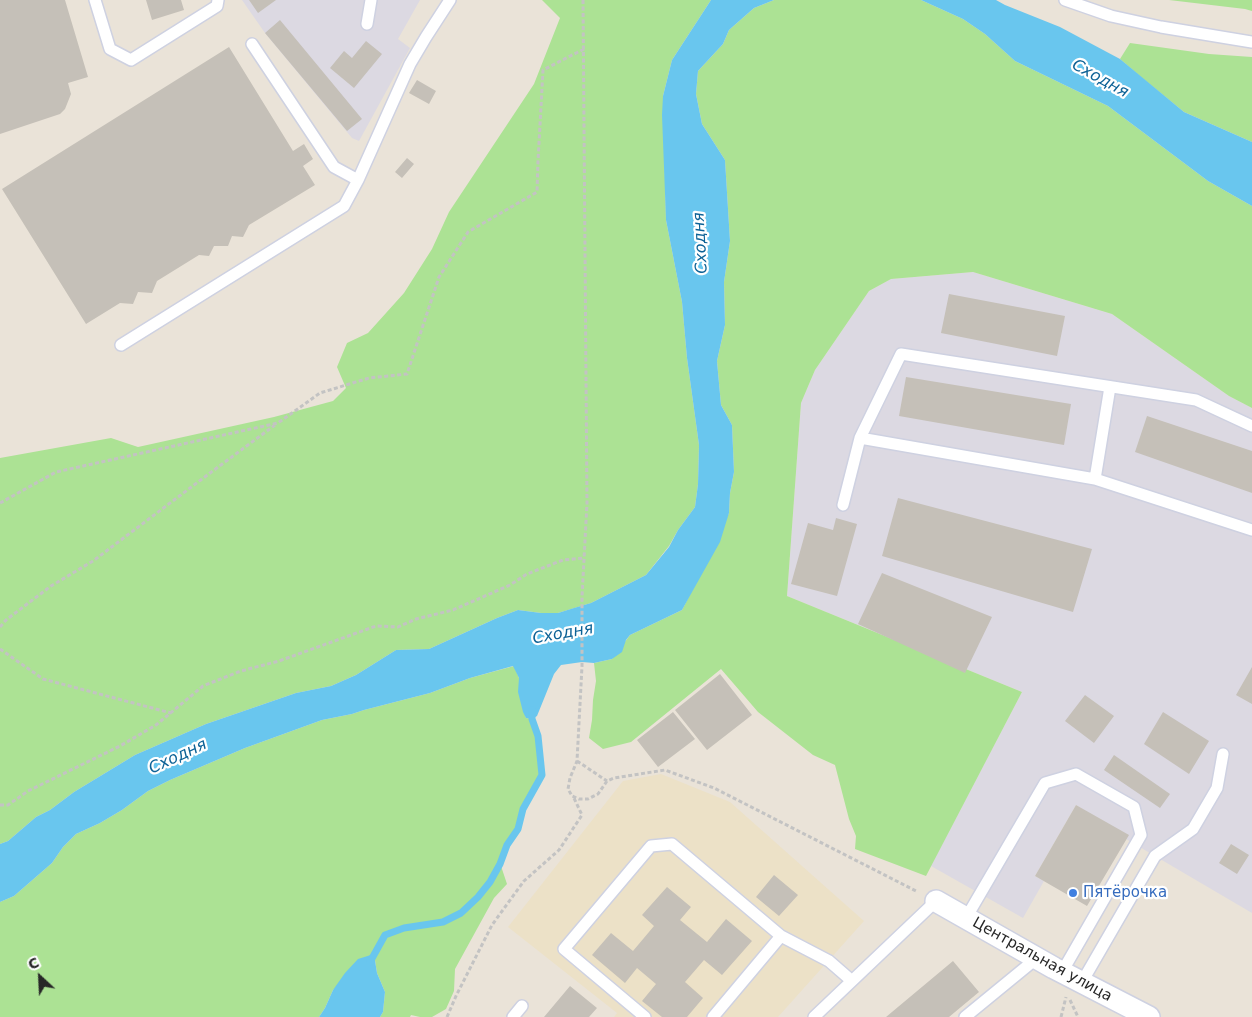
<!DOCTYPE html>
<html>
<head>
<meta charset="utf-8">
<style>
  body { margin:0 }
  #map { position:relative; width:1252px; height:1017px; overflow:hidden; background:#eae3d8; font-family:"DejaVu Sans",sans-serif }
  canvas { display:block }
  .north { position:absolute; left:15px; top:952px; width:50px; height:50px; -webkit-text-stroke:4px #fff; paint-order:stroke; rotate:335deg; font-size:14px; font-weight:700; line-height:20px; text-align:center; color:#272727 }
  .north::after { content:''; display:block; margin:auto; width:18px; height:22px; background:#272727; clip-path:polygon(50% 0,100% 100%,50% 72%,0 100%) }
</style>
</head>
<body>
<div id="map">
<canvas width="1252" height="1017"></canvas>
<div class="north">С</div>
</div>
<script>
const context = document.querySelector('canvas').getContext('2d');
context.lineJoin = 'round';
function fill(path, color) { context.fillStyle = color; context.fill(path, 'evenodd'); }
const shape = rows => new Path2D(rows.map(r => 'M' + r).join(''));
function trace(path, color, width, dash) { context.strokeStyle = color; context.lineWidth = width; context.lineCap = dash ? 'butt' : 'round'; context.setLineDash(dash || []); context.stroke(path); }
function write(font, color, halo, rows, align = 'center') {
  context.font = font + ' "DejaVu Sans",sans-serif'; context.lineWidth = 4.5; context.setLineDash([]); context.textBaseline = 'middle'; context.strokeStyle = halo; context.fillStyle = color; for (const [text, x, y, turn = 0] of rows) {
    context.save(); context.translate(x, y); context.rotate((+turn || 0) * Math.PI / 180); context.textAlign = isNaN(turn) ? turn : align; if (halo) context.strokeText(text, 0, 0); context.fillText(text, 0, 0); context.restore();
  }
}
fill(shape([
  [242,0,420,0,398,39,410,48,359,141,352,138,265,33],
  [973,272,1112,314,1229,396,1252,408,1252,913,1126,839,1076,805,1035,876,1044,881,1023,918,931,866,1022,692,787,596,801,403,815,370,869,291,891,279]
]), '#dcd9e2');
fill(shape([
  [661,774,730,802,864,921,778,1017,614,1017,617,1013,508,927,623,781]
]), '#ece1c7');
fill(shape([
  [542,0,711,0,672,60,663,96,666,220,682,302,687,358,699,445,698,484,695,507,678,530,669,546,646,575,591,603,558,613,541,613,518,610,497,618,429,649,396,650,356,675,331,686,296,693,206,724,135,755,74,792,50,810,36,817,8,841,0,844,0,458,111,438,138,447,274,417,333,401,346,388,337,367,347,343,368,333,404,293,432,249,449,212,534,84,560,18],
  [774,0,921,0,963,19,985,34,1015,61,1108,106,1208,181,1252,206,1252,408,1229,396,1112,314,973,272,891,279,869,291,815,370,801,403,787,596,1022,692,926,876,855,849,856,836,849,819,835,765,813,755,758,712,721,669,631,742,603,749,589,738,592,720,593,700,596,681,594,663,612,659,630,635,682,610,699,577,729,513,730,493,734,472,732,425,721,405,717,361,725,325,724,282,730,241,725,160,702,124,696,94,698,71,723,44,729,30,754,8],
  [1169,0,1252,0,1252,11,1245,9],
  [1130,43,1209,54,1252,57,1252,142,1184,112,1141,77,1120,59],
  [514,666,519,678,519,692,526,718,532,719,538,736,542,775,523,809,518,829,507,845,500,863,507,884,494,898,455,969,454,991,446,1009,432,1017,420,1017,411,1015,410,1017,380,1017,383,1012,385,992,377,973,374,954,333,990,325,1008,319,1017,0,1017,0,902,14,896,52,863,63,847,76,834,100,823,122,810,148,791,170,780,245,748,322,720,352,714,364,710,430,693,470,678]
]), '#ace294');
fill(shape([
  [711,0,774,0,754,8,729,30,723,44,698,71,696,94,702,124,725,160,730,241,724,282,725,325,717,361,721,405,732,425,734,472,730,493,729,513,720,542,682,610,630,635,626,640,622,652,612,659,594,663,582,662,561,665,554,674,537,716,532,719,526,718,523,712,518,692,519,678,513,666,470,678,430,693,364,710,352,714,322,720,245,748,170,780,148,791,122,810,100,823,76,834,63,847,52,863,14,896,0,902,0,844,8,841,36,817,50,810,74,792,135,755,206,724,296,693,331,686,356,675,396,650,429,649,497,618,518,610,541,613,558,613,574,608,591,603,646,575,669,547,678,530,695,507,698,484,699,445,687,358,682,302,666,220,662,115,663,96,672,60],
  [921,0,996,0,1005,5,1060,27,1120,59,1184,112,1252,142,1252,206,1208,181,1108,106,1015,61,985,34,963,19],
  [374,954,377,973,385,992,383,1012,380,1017,319,1017,325,1008,333,990,345,973,358,959]
]), '#69c6ee');
trace(shape([
  [370,962,385,935,404,928,443,922,461,913,478,897,490,882,500,864,507,845,518,829,523,809,542,775,538,736,532,719,532,710]
]), '#69c6ee', 7);
fill(shape([
  [0,0,65,0,88,77,68,83,71,94,65,109,60,114,0,134],
  [146,0,181,0,184,10,152,20],
  [249,0,276,0,258,13],
  [280,20,362,119,347,131,265,33],
  [366,41,382,54,354,88,330,68,344,51,352,58],
  [229,47,293,151,304,144,313,159,303,166,315,185,249,225,243,237,232,236,228,246,214,246,209,256,199,255,157,281,152,293,138,292,133,304,120,303,86,324,2,189],
  [417,80,436,91,429,104,409,93],
  [407,158,414,164,402,178,395,172],
  [949,294,1065,316,1057,356,941,333],
  [906,377,1071,404,1064,445,899,416],
  [1147,416,1252,451,1252,493,1135,452],
  [898,498,1092,549,1073,612,882,556],
  [836,518,857,524,837,596,791,584,808,523,833,530],
  [882,573,992,617,965,673,858,624],
  [1252,667,1252,704,1236,695],
  [720,674,752,715,707,750,675,710],
  [1085,695,1114,716,1094,743,1065,721],
  [673,712,695,739,658,767,637,740],
  [1163,712,1209,741,1189,774,1144,744],
  [1114,755,1170,794,1160,808,1104,770],
  [1076,805,1129,835,1087,906,1035,876],
  [1231,844,1249,855,1237,874,1219,863],
  [774,875,798,895,779,916,756,897],
  [667,887,691,907,680,920,707,942,726,919,752,941,722,975,704,960,685,982,703,998,687,1017,662,1017,642,1001,656,984,637,968,625,983,592,955,611,933,633,951,654,926,642,915],
  [953,961,979,992,949,1017,886,1017],
  [570,986,597,1008,589,1017,544,1017]
]), '#c5c0b8');
const service = shape([
  [95,0,110,49,131,60,217,6,218,0],
  [1065,0,1111,16,1161,27,1252,42],
  [367,24,371,0],
  [252,44,334,167,358,180],
  [121,345,344,206,358,180,410,64,426,37,450,0],
  [860,438,901,354,1196,400,1252,426],
  [1095,479,1110,387],
  [843,505,860,438,1095,479,1252,530],
  [966,918,1045,783,1076,774,1134,807,1141,835,1062,972],
  [1082,982,1155,856,1193,829,1217,788,1223,754],
  [513,1017,522,1006],
  [645,1017,564,949,651,846,672,844,781,936,829,961,852,981],
  [713,1017,781,936],
  [814,1017,936,901],
  [965,1017,1037,958]
]);
const minor = shape([
  [936,901,1054,968,1149,1017]
]);
trace(service, '#ced1e1', 14);
trace(minor, '#ced1e1', 24);
trace(shape([
  [583,0,587,503,582,597,582,666,577,761,570,778,568,789,572,796,579,799,588,799,598,794,607,781,614,778,665,770,714,788,918,892],
  [0,503,56,472,278,423,320,393,369,378,407,374,439,277,468,232,537,192,538,161,543,70,584,49],
  [0,627,6,620,51,586,93,561,210,473,275,425],
  [0,649,43,679,171,713],
  [577,761,607,781],
  [0,805,8,805,28,791,120,746,156,725,203,686,223,678,241,671,279,661,376,626,398,627,416,619,453,610,510,585,527,574,563,560,584,558],
  [1070,1000,1078,1017],
  [447,1017,456,996,492,925,524,881,559,850,582,815,573,796],
  [1061,1017,1066,997]
]), '#c3c3c3', 3, [4, 2.5]);
trace(service, '#fff', 11);
trace(minor, '#fff', 21);
for (const [x, y, r, color] of [
  [1073,893,5,"#3f7fe0"]
]) { const dot = new Path2D(); dot.arc(x, y, r, 0, 2 * Math.PI); context.fillStyle = color; context.fill(dot); trace(dot, '#fff', 2); }
write('15px', '#366cbe', '#fff', [
  ["Пятёрочка",1083,893]
], 'left');
write('15px', '#272727', '#fff', [
  ["Центральная улица",1042,960,29]
]);
write('italic 16px', '#0d6296', '#fff', [
  ["Сходня",1100,79,29],
  ["Сходня",701,243,-93],
  ["Сходня",563,634,-10],
  ["Сходня",178,757,-25]
]);
</script>
</body>
</html>
